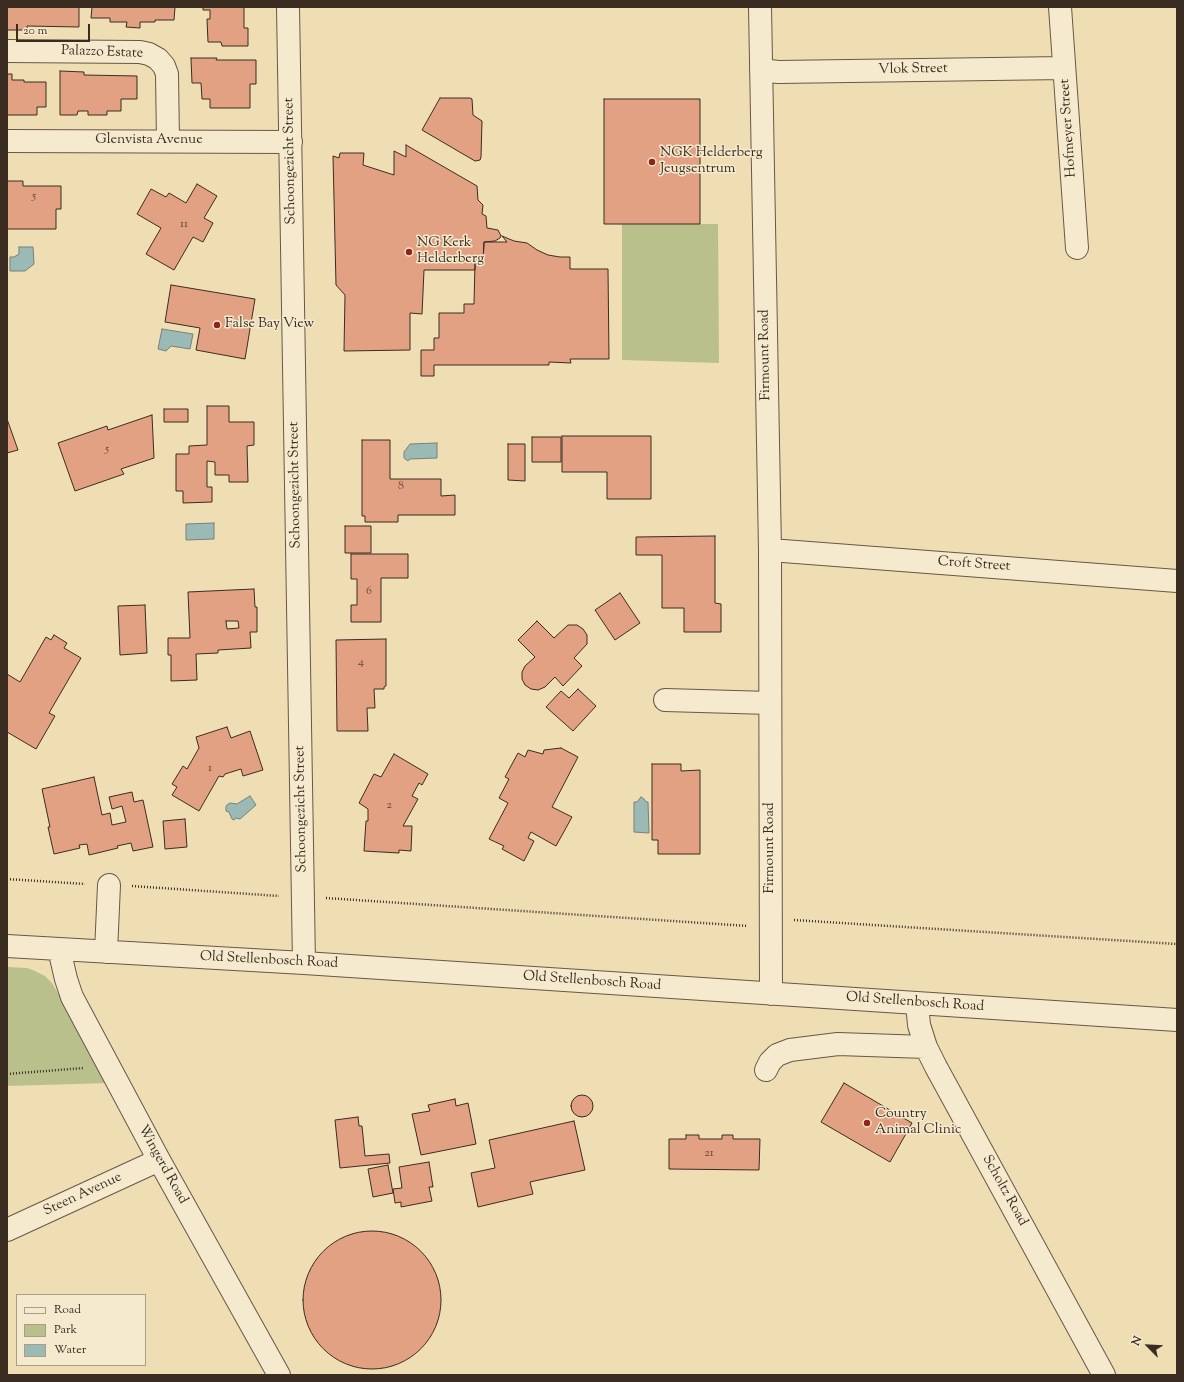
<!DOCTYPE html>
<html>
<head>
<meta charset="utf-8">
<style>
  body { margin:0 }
  #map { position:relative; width:1184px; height:1382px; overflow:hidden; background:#efddb4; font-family:"Sorts Mill Goudy",serif }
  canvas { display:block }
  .frame { position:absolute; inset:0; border:8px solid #3b2c21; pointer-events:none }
  .legend { position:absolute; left:16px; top:1294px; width:130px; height:72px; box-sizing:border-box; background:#f5e9ce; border:1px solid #ab9d89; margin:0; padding:5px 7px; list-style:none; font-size:12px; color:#3b2c21 }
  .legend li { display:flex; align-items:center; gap:8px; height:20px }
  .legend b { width:20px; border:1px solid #ab9d89 }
  .north { position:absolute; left:1128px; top:1326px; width:40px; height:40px; -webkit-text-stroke:3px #f5e9ce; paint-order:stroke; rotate:294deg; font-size:11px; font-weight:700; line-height:16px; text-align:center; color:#3b2c21 }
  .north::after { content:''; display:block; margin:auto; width:14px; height:18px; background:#3b2c21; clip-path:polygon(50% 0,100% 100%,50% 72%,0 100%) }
  .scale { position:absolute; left:16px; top:24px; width:74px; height:18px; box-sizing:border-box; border:2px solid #3b2c21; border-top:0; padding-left:5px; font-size:12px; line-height:14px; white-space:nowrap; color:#3b2c21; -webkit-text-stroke:3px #f5e9ce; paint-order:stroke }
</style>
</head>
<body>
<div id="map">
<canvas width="1184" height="1382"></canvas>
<div class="frame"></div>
<ul class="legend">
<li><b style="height:5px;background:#f5e9ce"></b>Road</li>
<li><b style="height:11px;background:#bac08c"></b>Park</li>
<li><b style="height:11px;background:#9cbab5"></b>Water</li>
</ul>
<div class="north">N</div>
<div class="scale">20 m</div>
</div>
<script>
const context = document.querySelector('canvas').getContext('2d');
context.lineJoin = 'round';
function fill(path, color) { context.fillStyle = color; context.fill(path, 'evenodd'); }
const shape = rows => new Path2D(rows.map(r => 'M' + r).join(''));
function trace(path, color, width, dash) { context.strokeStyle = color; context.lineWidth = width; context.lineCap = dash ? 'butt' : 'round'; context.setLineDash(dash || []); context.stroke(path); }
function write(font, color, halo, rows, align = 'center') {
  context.font = font + ' "Sorts Mill Goudy",serif'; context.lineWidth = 3; context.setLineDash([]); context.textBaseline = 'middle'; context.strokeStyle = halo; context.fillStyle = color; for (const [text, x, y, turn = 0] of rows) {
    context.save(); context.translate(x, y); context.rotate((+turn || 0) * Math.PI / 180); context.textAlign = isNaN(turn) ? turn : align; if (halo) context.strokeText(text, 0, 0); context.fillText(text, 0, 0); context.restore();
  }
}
fill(shape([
  [622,224,718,224,719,363,622,360],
  [7,967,27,968,35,971,45,976,52,983,110,1083,7,1086]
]), '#bac08c');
const water = shape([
  [19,247,33,247,34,264,25,271,10,271,10,257,14,257,19,254,19,247],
  [162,329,193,334,190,349,171,346,166,351,158,349,162,329],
  [437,443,437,458,410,459,408,461,404,458,404,452,410,444,437,443],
  [214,523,214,539,186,540,186,524,214,523],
  [250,796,256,805,240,819,236,818,234,820,232,819,229,812,226,811,226,806,228,804,230,803,237,804,250,796],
  [641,797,644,799,646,802,648,802,649,833,634,832,634,802,637,802,641,797]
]);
fill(water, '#9cbab5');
trace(water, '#75817a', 1);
const building = shape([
  [7,7,79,7,79,27,27,26,27,30,7,30,7,7],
  [92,7,175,7,174,20,155,20,155,22,140,22,140,28,126,27,127,22,110,22,110,18,91,18,92,7],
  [203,7,244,7,244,28,248,28,248,46,222,46,221,42,208,42,207,19,210,19,210,10,203,10,203,7],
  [191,58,217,58,216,60,256,60,256,84,250,84,250,108,210,108,210,99,202,99,201,83,192,83,191,58],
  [60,71,84,72,84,75,137,76,137,99,121,99,121,111,107,111,107,115,88,115,88,111,78,111,77,115,60,115,60,71],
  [7,74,12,74,12,80,24,80,24,82,46,82,46,107,37,107,37,115,7,115,7,74],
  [440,98,470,98,472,99,473,115,482,121,481,157,480,160,475,161,422,130,440,98],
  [604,99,700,99,700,224,604,224,604,99],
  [406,145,477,186,478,200,483,205,482,214,486,216,487,228,498,230,501,236,500,238,495,241,484,242,483,263,475,263,475,270,424,270,422,314,410,313,410,350,344,351,345,295,336,285,333,156,339,158,340,153,364,153,363,165,394,175,394,151,406,157,406,145],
  [7,181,23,181,23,186,61,186,61,209,56,209,56,229,7,229,7,181],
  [197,184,217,196,204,218,213,223,203,242,193,237,174,270,146,254,161,228,137,214,151,189,166,197,169,193,186,203,197,184],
  [502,236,514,241,527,243,537,250,548,255,560,257,570,257,570,269,608,269,609,359,570,359,571,363,549,362,549,365,434,365,434,376,421,376,421,350,434,350,434,338,439,338,439,313,464,313,464,304,474,304,475,263,483,263,484,242,507,242,502,236],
  [171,285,255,299,245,359,196,350,200,328,165,322,171,285],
  [207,406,229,406,229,422,254,422,254,445,247,446,248,482,229,482,229,475,215,475,215,462,207,461,207,487,212,487,212,502,183,503,183,491,176,491,176,454,189,454,189,446,207,445,207,406],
  [164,409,188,409,188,422,164,422,164,409],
  [152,415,154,458,121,469,124,474,75,491,58,443,107,426,108,430,152,415],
  [7,419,18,450,7,453,7,419],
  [562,436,651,436,651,499,607,499,607,472,562,472,562,436],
  [532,437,561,437,561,462,532,462,532,437],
  [362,440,390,440,390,479,441,479,441,496,455,495,455,515,398,515,398,522,365,522,365,516,362,516,362,440],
  [508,444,525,444,525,481,508,480,508,444],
  [345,526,371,526,371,553,345,553,345,526],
  [715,536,715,603,721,604,721,632,684,632,684,608,662,608,662,555,636,555,636,537,715,536],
  [351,554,408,554,408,578,381,578,381,622,351,622,351,605,357,605,357,579,351,579,351,554],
  [254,589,255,607,257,607,257,632,250,632,251,648,218,650,218,653,196,654,197,680,171,681,171,655,168,655,168,638,190,638,188,592,254,589],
  [226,621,238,621,239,628,227,629,226,621],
  [620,593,640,623,615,640,595,610,620,593],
  [145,605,147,653,120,655,118,606,145,605],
  [537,621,554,638,568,625,577,625,583,629,587,635,587,644,574,658,582,666,563,686,555,677,545,687,538,690,531,689,525,685,522,679,522,672,525,666,535,657,518,640,537,621],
  [54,635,67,643,64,648,81,658,49,713,55,716,36,749,7,732,7,674,20,682,46,637,51,640,54,635],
  [386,639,386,686,384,687,384,689,374,689,375,708,367,708,368,731,337,731,336,640,386,639],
  [578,689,596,706,573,731,546,707,561,691,569,698,578,689],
  [227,727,231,738,250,731,263,770,243,776,241,769,225,774,223,777,219,776,199,811,172,795,177,787,172,784,183,766,187,769,199,748,196,737,227,727],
  [561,748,578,757,552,807,572,817,556,846,531,832,528,838,534,841,524,861,502,849,504,846,489,839,508,803,499,798,509,779,505,777,518,753,525,757,528,750,543,754,544,750,561,748],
  [394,754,428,774,422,785,419,783,412,796,418,799,403,826,412,826,411,851,399,850,399,853,364,851,366,821,368,821,368,809,359,803,374,774,381,777,394,754],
  [652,764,681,764,681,771,700,770,700,854,658,854,658,840,652,840,652,764],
  [94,777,102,815,110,813,112,825,126,822,122,806,112,809,109,797,132,792,134,802,143,800,153,847,133,851,131,843,117,846,118,848,89,855,87,844,79,845,80,848,54,854,48,827,50,827,42,789,94,777],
  [185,819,187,847,165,849,163,821,185,819],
  [844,1083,912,1123,890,1162,821,1122,844,1083],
  '571 1106a11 11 0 1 1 22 0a11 11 0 1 1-22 0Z',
  [455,1099,456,1106,468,1103,476,1144,421,1155,412,1114,430,1111,428,1105,455,1099],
  [358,1117,359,1126,362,1126,365,1156,389,1154,390,1163,340,1168,335,1120,358,1117],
  [574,1121,585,1170,530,1182,533,1194,478,1207,471,1173,495,1168,489,1140,574,1121],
  [686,1135,699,1135,699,1139,722,1139,722,1135,733,1135,733,1139,760,1139,759,1170,669,1169,669,1139,686,1139,686,1135],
  [429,1162,433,1187,429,1187,432,1201,401,1207,401,1202,395,1203,393,1189,402,1188,399,1167,429,1162],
  [388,1165,393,1193,373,1197,368,1169,388,1165],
  '303 1300a69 69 0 1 1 138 0a69 69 0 1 1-138 0Z'
]);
fill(building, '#e2a183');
trace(building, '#3b2c21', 1);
const minor = shape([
  [288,7,304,963],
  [760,7,770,550,771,994],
  [1060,7,1077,248],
  [7,51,140,52,149,54,158,59,164,66,167,74,168,141],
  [761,70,778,72,1064,68],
  [7,141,291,142],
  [770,550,1177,581],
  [665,700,770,703],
  [7,946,304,963,1177,1020],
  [59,949,66,979,72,997,159,1160,279,1375],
  [106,952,109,885],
  [917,1003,919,1025,926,1047,936,1067,1104,1375],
  [766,1070,770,1062,777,1055,790,1050,838,1044,926,1047],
  [7,1230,159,1160]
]);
trace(minor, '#685846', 24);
trace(shape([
  [7,879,85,884],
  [132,886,279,896],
  [326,898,748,926],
  [794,920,1177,944],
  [7,1074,84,1068]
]), '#3b2c21', 2.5, [1, 2]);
trace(minor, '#f5e9ce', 22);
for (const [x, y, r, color] of [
  [652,162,4,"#8f2418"],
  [409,252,4,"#8f2418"],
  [217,325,4,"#8f2418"],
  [867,1123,4,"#8f2418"]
]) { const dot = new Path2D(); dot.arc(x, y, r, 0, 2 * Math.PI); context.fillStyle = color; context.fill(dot); trace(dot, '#f5e9ce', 1.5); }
write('12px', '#65493a', null, [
  ["5",34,197],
  ["11",184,225],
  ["5",107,450],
  ["8",401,487],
  ["6",369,592],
  ["4",361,663],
  ["1",210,769],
  ["2",389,806],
  ["21",709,1154]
]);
write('14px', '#3b2c21', '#f5e9ce', [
  ["Palazzo Estate",102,53,2],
  ["Vlok Street",913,70,-1],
  ["Hofmeyer Street",1069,128,-94],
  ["Glenvista Avenue",149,141],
  ["Schoongezicht Street",291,161,-91],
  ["Firmount Road",766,355,-91],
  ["Schoongezicht Street",296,485,-91],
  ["Croft Street",974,565,4],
  ["Schoongezicht Street",302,809,-91],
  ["Firmount Road",771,848,-90],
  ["Old Stellenbosch Road",269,961,3],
  ["Old Stellenbosch Road",592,982,4],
  ["Old Stellenbosch Road",915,1003,4],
  ["Wingerd Road",162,1165,61],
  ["Scholtz Road",1004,1191,61],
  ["Steen Avenue",83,1195,-25]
]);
write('14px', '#3b2c21', '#f5e9ce', [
  ["NGK Helderberg",660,154],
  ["Jeugsentrum",660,170],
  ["NG Kerk",417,244],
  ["Helderberg",417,260],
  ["False Bay View",225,325],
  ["Country",875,1115],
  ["Animal Clinic",875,1131]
], 'left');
</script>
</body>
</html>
